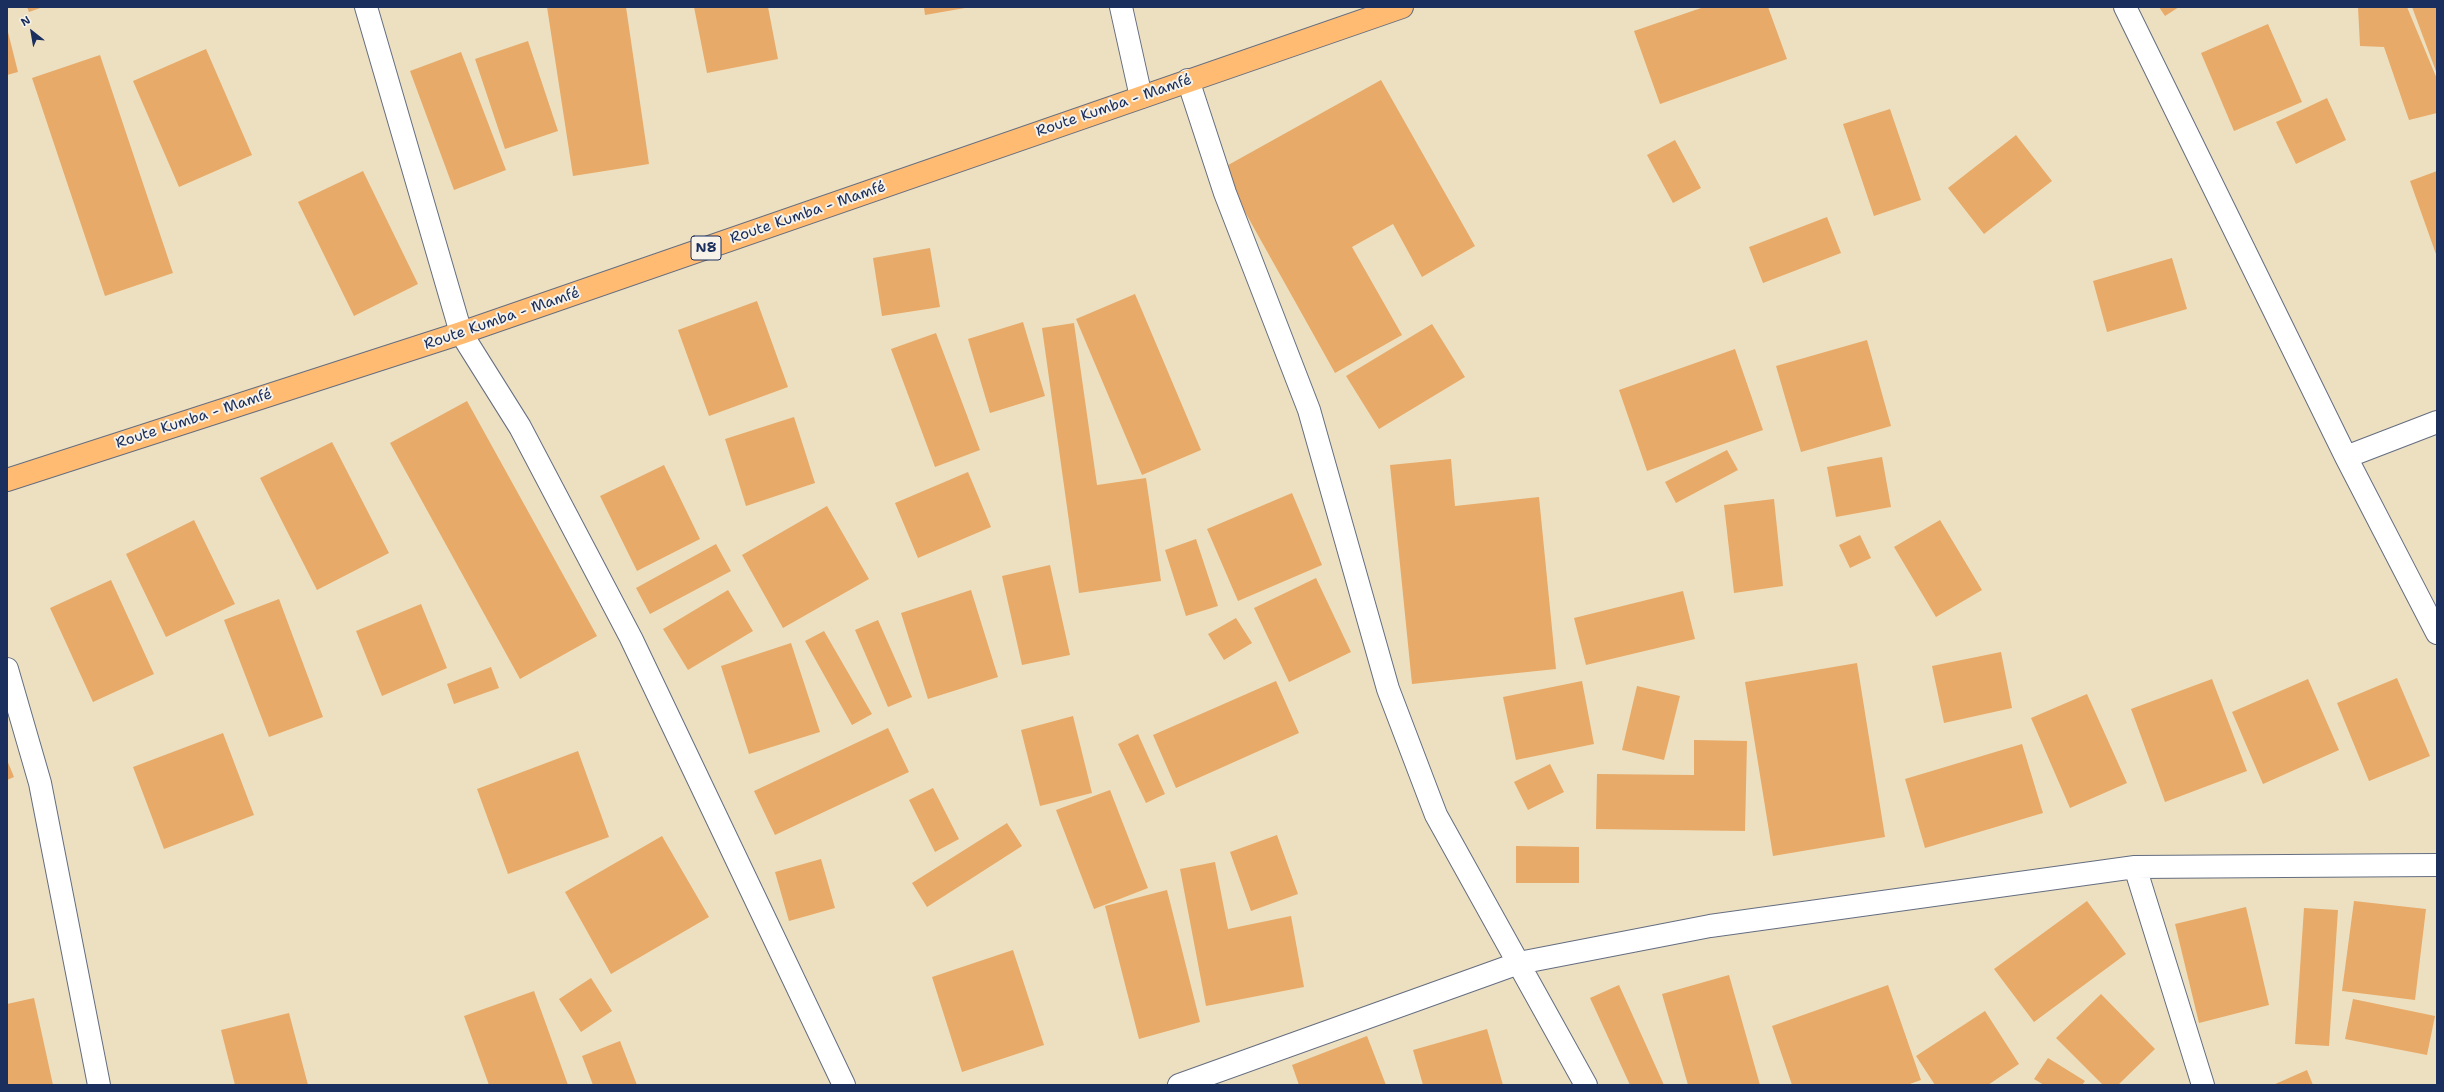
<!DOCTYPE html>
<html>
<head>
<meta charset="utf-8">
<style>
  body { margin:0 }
  #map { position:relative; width:2444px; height:1092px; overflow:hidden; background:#ede0c0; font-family:"Shantell Sans",sans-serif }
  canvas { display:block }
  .frame { position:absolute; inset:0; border:8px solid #1b2f5e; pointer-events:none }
  .north { position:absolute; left:12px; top:12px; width:40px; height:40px; -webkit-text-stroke:3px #f7f3e8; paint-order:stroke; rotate:329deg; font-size:11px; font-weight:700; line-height:16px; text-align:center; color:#1b2f5e }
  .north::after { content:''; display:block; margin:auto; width:14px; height:18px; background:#1b2f5e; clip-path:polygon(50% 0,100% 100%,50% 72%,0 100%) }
</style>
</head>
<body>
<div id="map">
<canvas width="2444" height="1092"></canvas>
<div class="frame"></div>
<div class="north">N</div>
</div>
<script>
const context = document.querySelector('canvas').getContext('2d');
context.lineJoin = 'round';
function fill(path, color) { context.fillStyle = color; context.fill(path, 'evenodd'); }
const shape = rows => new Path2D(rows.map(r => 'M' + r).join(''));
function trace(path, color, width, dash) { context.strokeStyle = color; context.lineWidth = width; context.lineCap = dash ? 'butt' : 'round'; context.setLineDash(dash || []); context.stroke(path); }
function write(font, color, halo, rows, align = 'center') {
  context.font = font + ' "Shantell Sans",sans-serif'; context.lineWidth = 4; context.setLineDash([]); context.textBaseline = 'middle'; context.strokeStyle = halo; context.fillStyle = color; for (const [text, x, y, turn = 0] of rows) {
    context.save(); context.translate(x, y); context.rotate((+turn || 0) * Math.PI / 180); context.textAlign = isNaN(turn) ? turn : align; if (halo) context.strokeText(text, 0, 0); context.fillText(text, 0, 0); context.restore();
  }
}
fill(shape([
  [27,7,43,7,29,12],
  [547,7,626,7,649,164,573,176],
  [694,7,768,7,778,59,707,73],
  [924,7,965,7,965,8,925,15],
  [1704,7,1768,7,1787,59,1660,104,1634,31],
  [2159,7,2179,7,2165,16],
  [2358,7,2407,7,2437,79,2437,113,2409,120,2384,47,2360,46],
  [2412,7,2437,7,2437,74],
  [2268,24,2302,102,2234,131,2201,53],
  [7,28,18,72,7,75],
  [528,41,558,131,505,149,475,59],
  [206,49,252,155,179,187,133,81],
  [461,52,506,170,454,190,410,71],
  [100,55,173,273,105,296,32,78],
  [1381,80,1475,246,1422,277,1393,224,1352,247,1402,335,1335,373,1221,169],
  [2327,98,2346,140,2296,164,2276,122],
  [1890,109,1921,200,1874,216,1843,124],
  [2016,135,2052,181,1984,234,1948,188],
  [1675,140,1701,188,1673,203,1647,155],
  [363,171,418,284,354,316,298,202],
  [2437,171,2437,257,2410,181],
  [1827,217,1841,253,1763,283,1749,247],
  [930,248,940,307,882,316,873,258],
  [2172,258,2187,309,2107,332,2093,281],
  [1135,294,1201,450,1142,475,1076,319],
  [757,301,788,387,709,416,678,330],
  [1023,322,1045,396,990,413,968,339],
  [1074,323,1097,485,1146,478,1161,581,1079,593,1042,328],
  [1432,324,1465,377,1379,429,1346,376],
  [936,333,980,450,935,467,891,349],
  [1867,340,1891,426,1801,452,1776,366],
  [1735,349,1763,430,1647,471,1619,390],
  [467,401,597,636,520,679,390,443],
  [794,417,815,483,746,506,725,439],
  [332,442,389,553,317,590,260,478],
  [1727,450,1738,470,1676,503,1665,482],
  [1882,457,1891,507,1836,517,1827,467],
  [1451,459,1455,506,1539,497,1556,669,1412,684,1390,465],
  [664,465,700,539,637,571,600,496],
  [968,472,991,527,918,558,895,503],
  [1292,493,1322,565,1238,601,1207,529],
  [1774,499,1783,586,1734,593,1724,505],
  [827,506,869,579,783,628,742,555],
  [194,520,235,604,166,637,126,554],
  [1940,520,1982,590,1936,617,1894,547],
  [1860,535,1871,558,1850,568,1839,545],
  [1196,539,1218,606,1186,616,1165,550],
  [716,544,731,571,650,614,636,588],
  [1050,565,1070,655,1022,665,1002,576],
  [1316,578,1351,652,1289,682,1254,608],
  [111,580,154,674,93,702,50,608],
  [728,590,753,631,688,670,663,629],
  [971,590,998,677,928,699,901,613],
  [1683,591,1695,639,1586,665,1574,618],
  [279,599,323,717,269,737,224,620],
  [421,604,447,668,382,696,356,631],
  [1236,618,1252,643,1224,660,1208,634],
  [878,620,912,697,888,707,855,630],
  [824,631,872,714,852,725,805,641],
  [791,643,820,732,749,754,721,666],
  [2001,652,2012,708,1944,723,1932,666],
  [1857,663,1885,837,1773,856,1745,682],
  [491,667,499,688,454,704,447,684],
  [2397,678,2430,756,2369,781,2337,703],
  [2212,679,2247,771,2165,802,2131,709],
  [2308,679,2339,750,2263,784,2232,712],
  [1276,681,1299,733,1176,788,1153,735],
  [1582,681,1594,744,1516,760,1503,697],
  [1637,686,1680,696,1664,760,1622,750],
  [2087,694,2127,783,2070,808,2031,718],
  [1073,716,1092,793,1040,806,1021,730],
  [888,728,909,772,775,835,754,791],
  [223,733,254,815,164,849,133,767],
  [1138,734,1165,794,1146,803,1118,744],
  [1694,740,1747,741,1745,831,1596,829,1597,774,1694,775],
  [2022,744,2043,813,1925,848,1905,779],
  [578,751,609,837,508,874,477,789],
  [7,760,14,777,7,780],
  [1550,764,1564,792,1528,810,1514,782],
  [933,788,959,839,935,852,909,800],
  [1110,790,1148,888,1094,909,1056,810],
  [1007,823,1022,846,927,907,912,883],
  [1277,835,1298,894,1251,911,1230,852],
  [662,836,709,917,611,974,565,892],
  [1516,846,1579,847,1579,883,1516,883],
  [821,859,835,908,789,921,775,872],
  [1215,862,1228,929,1291,916,1304,987,1206,1006,1180,869],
  [1167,890,1200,1022,1139,1039,1105,906],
  [2087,901,2126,954,2034,1022,1994,969],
  [2354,901,2426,909,2415,1000,2342,991],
  [2246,907,2269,1005,2199,1023,2175,924],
  [2304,908,2338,910,2329,1046,2295,1044],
  [1013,950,1044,1045,962,1072,932,977],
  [1729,975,1760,1085,1688,1085,1662,994],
  [591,978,612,1011,581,1032,559,999],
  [1619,985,1664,1085,1630,1085,1590,998],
  [1888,985,1921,1080,1907,1085,1792,1085,1772,1026],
  [534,991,568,1085,489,1085,464,1016],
  [2101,994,2155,1049,2118,1085,2103,1085,2056,1038],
  [34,998,53,1085,7,1085,7,1004],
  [2353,999,2435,1016,2427,1055,2345,1039],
  [1985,1011,2019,1064,1988,1085,1935,1085,1916,1056],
  [289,1013,308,1085,235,1085,221,1030],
  [1487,1029,1503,1085,1423,1085,1413,1050],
  [1367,1036,1386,1085,1299,1085,1292,1065],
  [620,1041,637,1085,593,1085,582,1056],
  [2048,1058,2085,1081,2082,1085,2044,1085,2034,1079],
  [2307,1070,2313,1085,2273,1085]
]), '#e7aa68');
const street = shape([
  [366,7,461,333,520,427,631,638,844,1085],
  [1121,7,1141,97],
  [2125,7,2346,457,2437,633],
  [1188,80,1225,193,1309,410,1388,689,1436,815,1586,1085],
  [2346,457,2437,422],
  [7,669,40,783,99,1085],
  [2135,867,2203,1085],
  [1179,1085,1519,963,1710,926,2135,867,2437,865]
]);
const highway = shape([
  [7,480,461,333,1402,7]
]);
trace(street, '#646d80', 24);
trace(highway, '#646d80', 24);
trace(street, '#fff', 22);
trace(highway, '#ffbb71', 22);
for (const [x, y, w] of [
  [706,248,30]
]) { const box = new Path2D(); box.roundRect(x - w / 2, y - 12, w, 24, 3); context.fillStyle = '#f7f3e8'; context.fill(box); trace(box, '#1b2f5e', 1); }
write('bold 14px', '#1b2f5e', null, [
  ["N8",706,248]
]);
write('15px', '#1b2f5e', '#f7f3e8', [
  ["Route Kumba - Mamfé",1114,106,-19],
  ["Route Kumba - Mamfé",808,213,-19],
  ["Route Kumba - Mamfé",502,319,-19],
  ["Route Kumba - Mamfé",194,419,-18]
]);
</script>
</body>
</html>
